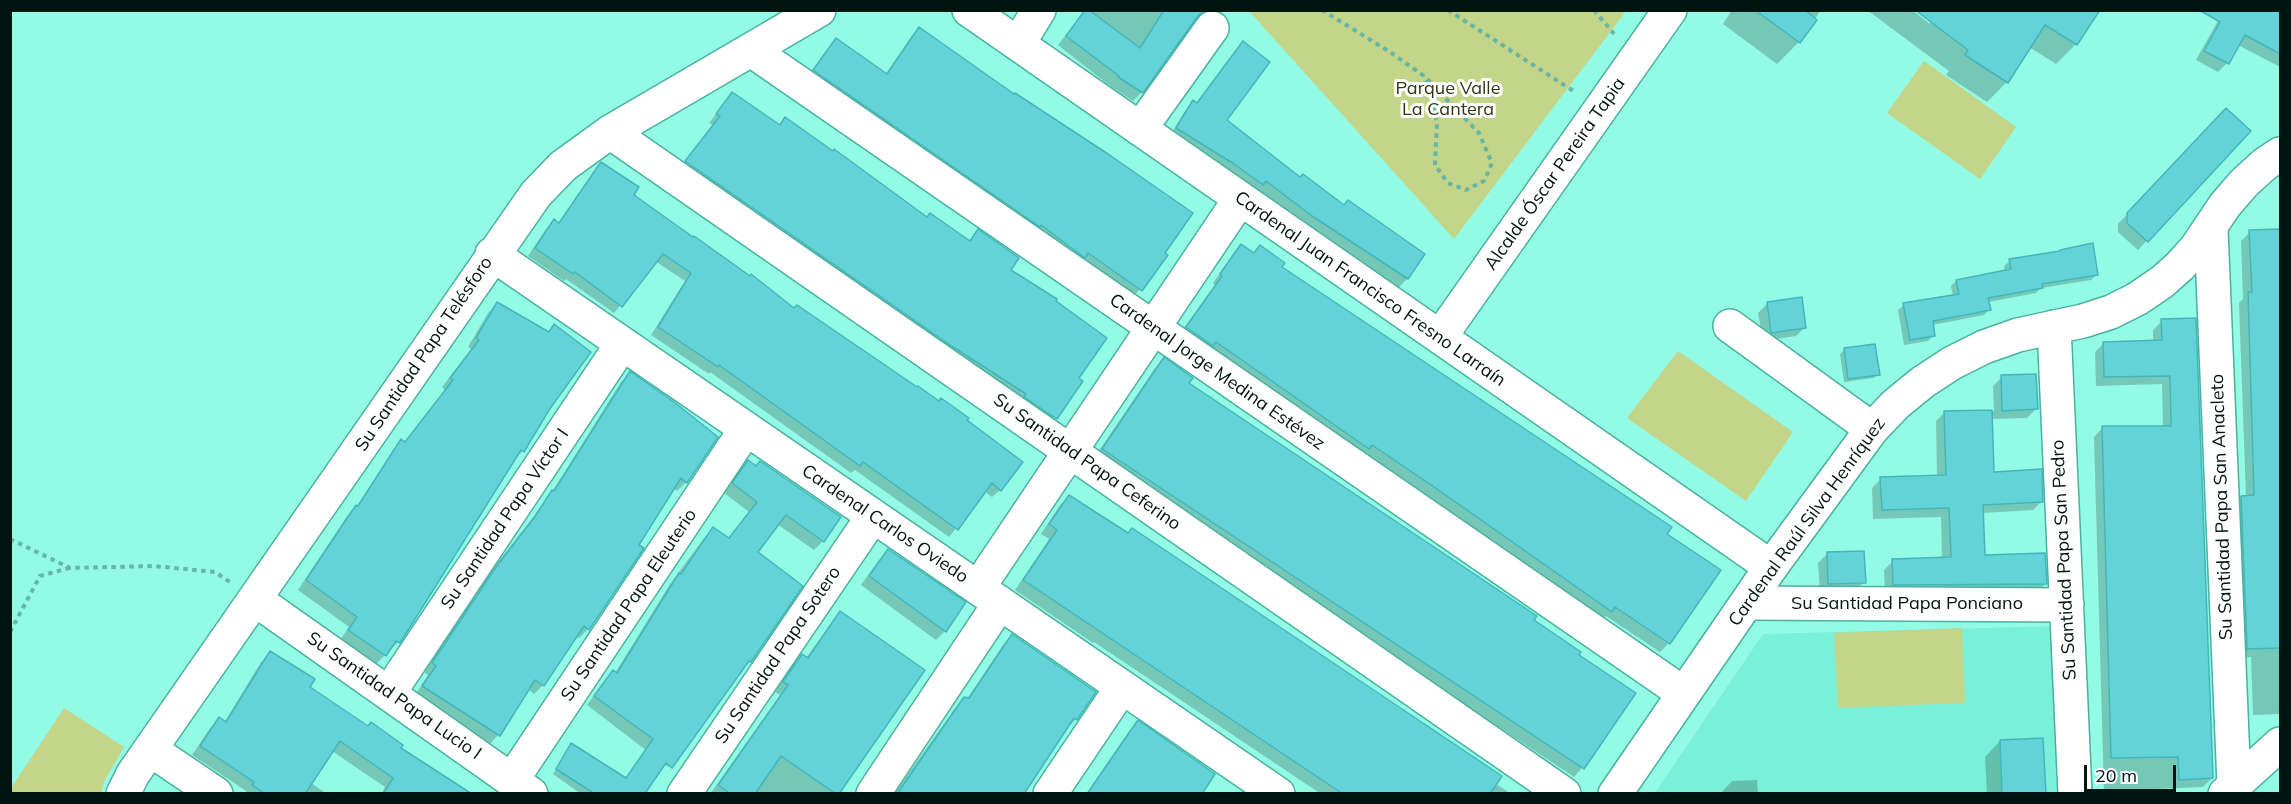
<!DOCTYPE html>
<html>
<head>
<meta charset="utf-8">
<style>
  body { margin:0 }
  #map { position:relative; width:2291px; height:804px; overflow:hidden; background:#93fae5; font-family:Mulish,sans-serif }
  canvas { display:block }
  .frame { position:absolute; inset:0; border:12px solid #001410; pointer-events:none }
  .scale { position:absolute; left:2084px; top:765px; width:92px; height:27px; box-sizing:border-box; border:3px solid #001410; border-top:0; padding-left:8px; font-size:18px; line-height:21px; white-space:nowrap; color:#001410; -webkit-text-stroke:4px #fff; paint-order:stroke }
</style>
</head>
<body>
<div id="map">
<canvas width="2291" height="804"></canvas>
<div class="frame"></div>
<div class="scale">20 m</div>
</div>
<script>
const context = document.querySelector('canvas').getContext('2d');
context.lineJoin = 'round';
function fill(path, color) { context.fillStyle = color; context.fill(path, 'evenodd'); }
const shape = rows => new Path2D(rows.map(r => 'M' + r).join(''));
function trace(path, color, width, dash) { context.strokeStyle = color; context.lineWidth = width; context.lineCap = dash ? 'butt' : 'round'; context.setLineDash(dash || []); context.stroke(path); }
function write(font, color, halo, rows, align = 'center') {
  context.font = font + ' Mulish,sans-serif'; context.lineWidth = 6; context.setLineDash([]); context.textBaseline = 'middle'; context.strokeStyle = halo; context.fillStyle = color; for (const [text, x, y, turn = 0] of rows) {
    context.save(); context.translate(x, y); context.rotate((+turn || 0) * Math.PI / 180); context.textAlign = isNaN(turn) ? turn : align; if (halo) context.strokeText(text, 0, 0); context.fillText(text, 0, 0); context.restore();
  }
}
fill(shape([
  [2060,626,2068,793,1654,794,1763,634]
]), '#7bf0d9');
fill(shape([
  [1249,11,1626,11,1454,239],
  [1924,61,2016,127,1980,179,1887,113],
  [1678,351,1793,432,1746,501,1627,418],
  [1962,628,1965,703,1838,708,1834,633],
  [64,708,124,747,105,780,101,793,11,793,11,788]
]), '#c3d589');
fill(shape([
  [1085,10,1193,10,1142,92,1133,101,1110,86,1058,45],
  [1732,10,1821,10,1799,42,1777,64,1723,24],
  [1867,10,1912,10,1930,24,1930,20,2099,10,2076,44,2056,64,2029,47,2007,82,1987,102,1946,75,1949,71],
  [2224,10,2280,10,2280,67,2238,45,2227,63,2218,72,2196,60],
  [919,29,1166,255,1132,299,806,79,836,40,885,75,911,37],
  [1243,43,1225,121,1300,179,1344,206,1407,279,1399,287,1257,189,1254,192,1169,137,1185,111,1194,102,1196,104],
  [732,94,778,126,785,119,927,218,969,242,978,231,1009,271,1077,378,1081,381,1047,426,678,170,713,125,709,123],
  [2217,119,2249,132,2138,250,2118,232,2118,224],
  [601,164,632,195,793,310,965,420,1000,490,992,497,984,491,949,537,855,470,851,473,710,372,709,374,651,335,685,281,655,261,614,313,566,279,564,281,528,256,546,229,554,221,558,224,593,172],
  [2280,231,2280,714,2253,715,2251,657,2239,658,2232,506,2241,497,2246,497,2239,303,2243,299,2241,241,2250,232],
  [1241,246,1280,268,1719,570,1669,643,1660,652,1606,616,1602,619,1429,497,1178,336,1215,285,1213,283,1233,254],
  [2010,261,2097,274,2091,280,2041,288,2036,293,1988,302,1989,309,1984,315,1932,325,1934,335,1928,341,1904,345,1898,310,1904,305,1953,296,1951,286,1956,281,2005,272,2004,266],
  [497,304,547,333,554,326,547,410,523,451,514,459,398,642,376,664,340,640,349,627,298,590,347,516,357,506,393,450,402,441,404,443,445,390,442,387,471,349,468,347,488,313],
  [1767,304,1805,327,1796,336,1763,341,1758,313],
  [2194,320,2212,778,2203,787,2155,789,2155,794,2104,794,2094,437,2102,428,2163,427,2162,384,2096,386,2095,352,2104,343,2153,342,2153,330,2162,321],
  [1844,350,1878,374,1874,378,1844,382,1840,354],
  [1164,359,1187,384,1634,693,1582,768,1574,777,1094,458,1155,368],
  [630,373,716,437,686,482,677,491,673,488,588,629,579,638,576,635,543,685,534,694,528,689,498,735,490,744,415,695,428,675,424,672,495,566,550,495,621,382],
  [2002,377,2036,409,2027,418,1991,419,1993,473,2042,501,2033,510,1982,513,1984,557,2045,584,2036,593,1885,594,1884,570,1893,561,1942,559,1941,517,1873,519,1872,488,1881,479,1937,477,1936,421,1945,412,1994,411,1993,386],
  [748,462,823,541,814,550,777,524,756,553,750,661,741,670,677,758,668,767,587,705,604,681,613,672,615,673,670,584,704,538,713,529,728,539,749,512,724,493,739,471],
  [1069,496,1495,783,1511,794,1321,794,1094,642,1093,643,1015,590,1049,539,1041,534,1060,505],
  [888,551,945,631,936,640,861,585,879,560],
  [1827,554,1864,582,1855,591,1820,593,1818,563],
  [841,613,838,794,710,794,780,695,775,692,793,664,802,656,806,658,832,622],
  [1012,636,1076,719,1067,728,1022,794,894,794,955,708,964,699,967,699,1003,645],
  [270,653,308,688,470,794,381,794,385,787,332,751,311,783,327,794,245,794,246,791,192,755,210,728,219,719,224,723,261,662],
  [1138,722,1200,794,1086,794,1129,731],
  [2000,741,2044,794,1987,794,1985,757],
  [571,745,643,794,581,794,553,774],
  [1757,780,1758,794,1720,794,1732,781]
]), '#0003');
const building = shape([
  [1085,10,1089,10,1140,48,1164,10,1204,10,1197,17,1143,93,1118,77,1119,76,1066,36,1085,10],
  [1755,10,1805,10,1817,20,1800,43,1755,10],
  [1915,10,2100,10,2077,45,2045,25,2008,83,1965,55,1968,50,1915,10],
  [2199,10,2280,10,2280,54,2245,35,2229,64,2204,51,2220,22,2199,10],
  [919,27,1014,94,1015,93,1111,156,1193,213,1165,253,1168,255,1142,291,1088,253,1085,258,1041,225,1040,227,813,70,836,38,887,74,919,27],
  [1243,41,1270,62,1227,120,1300,177,1303,174,1344,205,1348,200,1425,254,1408,279,1312,216,1266,181,1263,185,1234,164,1176,128,1193,100,1197,103,1243,41],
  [732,92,780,125,785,117,833,151,834,149,927,217,930,213,970,241,978,229,1019,258,1011,270,1057,299,1056,301,1107,338,1079,378,1083,381,1057,419,1024,397,1026,394,950,345,685,161,720,116,716,114,732,92],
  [2226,108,2251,131,2148,242,2127,223,2127,213,2226,108],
  [601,162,639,187,634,195,693,237,694,236,750,276,751,274,794,308,797,305,917,387,918,386,939,401,941,398,969,418,967,420,1023,462,1001,491,992,483,958,530,863,462,860,466,719,365,718,367,658,327,691,273,663,254,622,307,575,272,573,274,535,248,554,219,559,223,601,162],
  [2280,229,2280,648,2247,649,2241,496,2254,495,2248,292,2252,292,2249,230,2280,229],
  [2093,243,2098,275,2042,284,2043,288,1988,298,1991,310,1933,321,1935,336,1910,340,1903,303,1959,294,1956,280,2011,269,2009,259,2060,251,2060,250,2093,243],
  [1241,244,1254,253,1260,245,1285,263,1282,267,1672,527,1667,534,1721,570,1670,644,1615,607,1612,612,1437,489,1372,445,1369,449,1216,342,1213,346,1186,327,1222,276,1220,274,1241,244],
  [1802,297,1806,328,1771,333,1767,302,1802,297],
  [497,302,549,332,554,324,591,352,549,410,524,452,521,450,400,643,396,641,386,656,348,630,357,617,306,580,356,505,358,506,401,439,405,442,453,380,450,378,479,340,476,338,497,302],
  [2196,318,2213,778,2179,780,2178,757,2111,758,2102,426,2171,426,2170,376,2104,377,2103,342,2162,340,2161,319,2196,318],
  [1875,344,1880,375,1848,379,1844,348,1875,344],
  [1164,357,1193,378,1189,383,1537,616,1534,620,1581,652,1579,655,1636,693,1584,769,1102,449,1164,357],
  [630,371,674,402,718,437,687,483,681,478,639,545,644,548,589,630,584,626,544,686,535,680,500,736,422,686,436,666,432,663,496,567,534,518,552,490,554,491,630,371],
  [2036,374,2038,409,2002,411,2001,375,2036,374],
  [1992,410,1994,472,2042,469,2043,502,1983,505,1985,555,2045,553,2047,584,1893,585,1892,559,1951,557,1949,508,1882,510,1880,477,1946,475,1944,411,1992,410],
  [748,460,756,466,760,461,841,517,824,542,786,515,758,552,803,586,751,662,749,661,672,768,666,763,646,792,648,794,595,794,556,769,571,743,626,778,653,739,594,696,613,670,617,673,679,573,681,574,713,527,729,538,757,502,732,483,748,460],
  [1069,495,1128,533,1132,528,1502,776,1490,794,1343,794,1023,580,1057,530,1049,524,1069,495],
  [888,549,966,602,946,632,869,576,888,549],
  [1864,551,1866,583,1828,584,1827,552,1864,551],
  [840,611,925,670,839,794,836,794,781,756,755,794,731,794,718,785,788,685,783,682,802,654,808,658,840,611],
  [1012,634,1096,692,1077,720,1074,718,1024,794,897,794,964,697,969,698,1012,634],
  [270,651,315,679,310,687,368,726,371,722,403,745,401,748,472,794,383,794,393,778,340,741,305,794,265,794,252,785,254,782,200,746,219,717,226,722,270,651],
  [1138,720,1215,774,1202,794,1087,794,1138,720],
  [2043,738,2046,794,2002,794,2000,740,2043,738]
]);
fill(building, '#64d3d8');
trace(building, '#44b6bb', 1.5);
const street = shape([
  [969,10,1771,567],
  [1018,44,1039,10],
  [751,50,1683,693],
  [1140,129,1212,28],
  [610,132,1564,794],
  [2211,229,2234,785],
  [492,254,1278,794],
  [1730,326,1872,429],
  [2054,327,2075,794],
  [1440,337,1670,10],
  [978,588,1240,199],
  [256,600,531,794],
  [1747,603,2067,605],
  [389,693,622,344],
  [151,750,216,794],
  [512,780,746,429],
  [123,794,133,774,536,194,563,166,610,132,819,10],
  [684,794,873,516],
  [873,794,1000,603],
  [1050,794,1122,687],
  [2225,794,2280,744]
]);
const secondary = shape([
  [1615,794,1771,567,1872,429,1896,404,1923,382,1952,363,1984,347,2018,335,2083,321,2111,312,2137,299,2162,282,2180,266,2196,248,2225,205,2244,183,2265,164,2280,154]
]);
trace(street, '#48b29e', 36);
trace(secondary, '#48b29e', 36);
trace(shape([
  [1322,10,1390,52,1424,76,1479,133,1492,163,1484,181,1466,190,1448,183,1435,165,1437,121,1424,76],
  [1448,10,1575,92],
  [1594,10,1614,34],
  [10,539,70,568,154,566,215,572,230,582],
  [10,632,40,576,69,568]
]), '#67b5a5', 4, [4.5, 4.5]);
trace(street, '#fff', 33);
trace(secondary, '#fff', 33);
write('18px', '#2f3611', '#fff', [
  ["Parque Valle",1448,89],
  ["La Cantera",1448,110]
]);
write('18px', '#001410', '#fff', [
  ["Alcalde Óscar Pereira Tapia",1555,174,-55],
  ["Cardenal Juan Francisco Fresno Larraín",1370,289,35],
  ["Su Santidad Papa Telésforo",424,354,-56],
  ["Cardenal Jorge Medina Estévez",1217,372,35],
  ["Su Santidad Papa Ceferino",1087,462,35],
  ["Su Santidad Papa San Anacleto",2222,507,-92],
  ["Su Santidad Papa Víctor I",505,519,-56],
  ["Cardenal Raúl Silva Henríquez",1807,522,-54],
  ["Cardenal Carlos Oviedo",885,524,34],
  ["Su Santidad Papa San Pedro",2064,560,-93],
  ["Su Santidad Papa Ponciano",1907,604],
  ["Su Santidad Papa Eleuterio",629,605,-56],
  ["Su Santidad Papa Sotero",778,655,-56],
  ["Su Santidad Papa Lucio I",394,696,35]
]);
</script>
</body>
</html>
